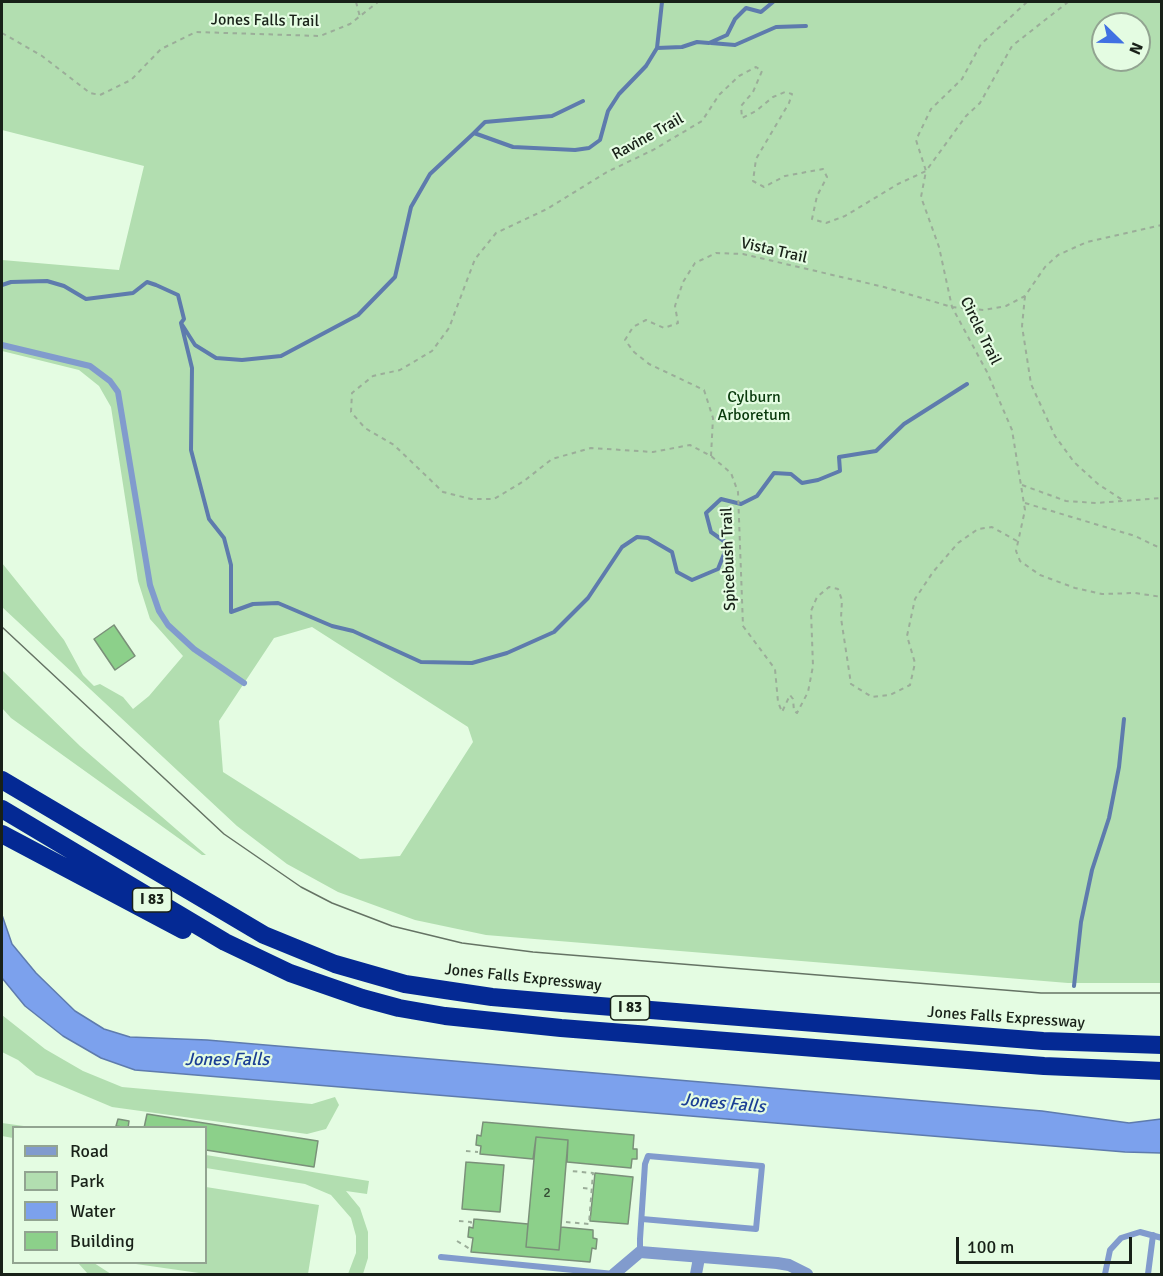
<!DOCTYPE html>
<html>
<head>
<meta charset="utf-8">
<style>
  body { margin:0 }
  #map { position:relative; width:1163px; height:1276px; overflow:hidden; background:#e4fce2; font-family:Signika,sans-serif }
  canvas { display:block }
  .frame { position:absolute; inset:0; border:3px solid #182118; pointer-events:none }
  .legend { position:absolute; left:12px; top:1126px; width:195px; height:138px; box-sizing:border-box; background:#e4fce2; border:2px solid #92a491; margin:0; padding:8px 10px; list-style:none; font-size:18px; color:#182118 }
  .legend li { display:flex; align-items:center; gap:12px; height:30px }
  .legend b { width:30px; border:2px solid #92a491 }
  .north { position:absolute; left:1091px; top:12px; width:60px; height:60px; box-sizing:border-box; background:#e4fce2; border:2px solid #92a491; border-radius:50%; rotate:113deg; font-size:16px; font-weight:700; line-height:24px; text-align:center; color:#182118 }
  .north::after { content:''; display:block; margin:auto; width:21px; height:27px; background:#4071e2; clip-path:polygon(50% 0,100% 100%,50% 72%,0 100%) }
  .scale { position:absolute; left:956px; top:1237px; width:176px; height:27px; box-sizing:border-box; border:3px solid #182118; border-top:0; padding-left:8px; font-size:18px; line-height:21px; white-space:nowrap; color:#182118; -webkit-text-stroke:4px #e4fce2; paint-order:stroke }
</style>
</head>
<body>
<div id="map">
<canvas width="1163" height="1276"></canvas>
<div class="frame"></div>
<ul class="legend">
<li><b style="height:8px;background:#819bcd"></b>Road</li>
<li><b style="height:16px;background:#b2deb0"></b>Park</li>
<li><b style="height:16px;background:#7ca1ed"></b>Water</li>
<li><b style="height:16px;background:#8cd08a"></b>Building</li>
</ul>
<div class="north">N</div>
<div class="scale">100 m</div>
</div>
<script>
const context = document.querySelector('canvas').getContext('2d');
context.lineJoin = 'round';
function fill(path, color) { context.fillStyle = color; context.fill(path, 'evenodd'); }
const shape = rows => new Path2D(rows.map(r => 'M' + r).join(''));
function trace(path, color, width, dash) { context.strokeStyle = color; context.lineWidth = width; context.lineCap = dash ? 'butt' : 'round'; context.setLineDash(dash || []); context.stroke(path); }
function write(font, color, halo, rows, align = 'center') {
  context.font = font + ' Signika,sans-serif'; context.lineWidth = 4.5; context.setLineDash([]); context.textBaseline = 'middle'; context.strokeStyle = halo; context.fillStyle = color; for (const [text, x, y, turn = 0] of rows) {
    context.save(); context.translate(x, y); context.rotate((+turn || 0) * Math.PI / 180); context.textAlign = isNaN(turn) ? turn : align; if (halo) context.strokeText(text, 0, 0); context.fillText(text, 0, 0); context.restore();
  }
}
fill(shape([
  [2,2,1161,2,1161,983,1068,983,486,935,415,920,338,892,287,864,237,826,2,607,2,563,64,640,83,675,94,686,100,684,123,697,133,709,149,696,183,656,150,619,138,581,111,407,99,386,79,370,2,351,2,260,119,270,144,166,2,130],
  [1103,24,1139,24,1139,60,1103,60],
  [312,627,468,727,473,742,400,856,360,859,223,772,219,721,274,638],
  [2,670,80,746,206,855,202,855,11,718,2,708],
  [2,1015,45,1049,83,1071,122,1087,312,1104,335,1097,339,1105,326,1129,307,1134,112,1107,36,1075,18,1060,2,1052],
  [2,1123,31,1127,14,1128,13,1138,2,1136],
  [206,1155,369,1181,367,1194,346,1191,360,1208,368,1232,368,1258,363,1274,348,1274,356,1253,356,1236,351,1218,331,1195,305,1184,206,1168],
  [206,1187,319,1205,308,1274,206,1274,129,1263,206,1262],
  [78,1263,94,1263,111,1274,88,1274]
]), '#b2deb0');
const water = shape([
  [2,915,12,944,36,973,75,1011,104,1029,130,1037,207,1040,1042,1111,1129,1123,1161,1119,1161,1153,1125,1152,135,1070,101,1058,63,1036,25,1006,2,978,2,915]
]);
fill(water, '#7ca1ed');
trace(water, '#5e7bad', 1.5);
trace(shape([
  [711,43,735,45,776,27,806,26],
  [657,48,682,47,697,42,709,43,727,35,735,19,746,8,761,12,773,2],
  [474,133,485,122,552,116,583,101],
  [2,285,11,282,47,281,64,286,86,299,133,293,147,282,156,285,178,295,184,319,181,323,195,345,216,358,242,360,281,356,358,315,395,277,411,207,430,174,474,133,513,147,575,150,589,148,600,140,608,111,619,94,646,66,657,48,662,2],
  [181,323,192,368,191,450,209,519,224,538,231,565,231,612,253,604,278,603,332,626,353,631,421,662,472,663,507,653,554,632,588,598,622,547,637,537,648,538,672,552,677,572,692,580,718,569,728,544,711,532,706,513,721,499,741,504,757,496,774,473,791,474,802,483,818,480,840,471,839,457,876,451,904,424,967,384],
  [1074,986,1081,922,1092,870,1109,818,1119,767,1124,719]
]), '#5e7bad', 4);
const building = shape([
  [114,625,135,656,115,670,94,639,114,625],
  [147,1114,318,1141,314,1167,206,1150,206,1128,144,1128,147,1114],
  [118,1119,129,1121,128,1128,116,1126,118,1119],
  [483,1122,634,1135,633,1149,637,1149,637,1159,632,1159,631,1168,567,1162,568,1140,536,1137,533,1159,480,1154,481,1146,476,1145,477,1135,481,1136,483,1122],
  [536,1137,568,1140,559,1250,526,1247,536,1137],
  [466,1162,504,1165,500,1212,462,1209,466,1162],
  [595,1173,633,1177,628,1224,590,1221,595,1173],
  [474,1219,528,1224,526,1247,559,1250,561,1227,593,1230,593,1238,597,1239,596,1249,592,1248,590,1262,471,1252,473,1238,468,1237,469,1227,473,1228,474,1219]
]);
fill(building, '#8cd08a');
trace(building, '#7a9079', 1.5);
trace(shape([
  [356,2,360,17],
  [1027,2,981,44,962,79,931,109,916,140,926,171,921,197,939,247,952,307,987,372,1012,430,1025,510,1016,551,1020,561,1040,575,1075,588,1102,594,1135,593,1162,597],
  [2,33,42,56,90,93,100,95,131,80,161,49,196,32,320,36,350,24,378,2],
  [1025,296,1022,326,1031,384,1055,436,1074,462,1098,484,1124,501],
  [711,456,713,418,704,390,649,364,634,352,625,340,633,327,646,320,664,328,678,323,675,306,683,282,695,263,716,253,743,254,884,287,952,307,984,310,1006,306,1025,296,1045,267,1058,255,1087,242,1162,225],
  [1022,485,1066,501,1096,503,1162,498],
  [1025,503,1135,536,1162,549],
  [1017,541,992,527,978,529,958,543,933,572,915,599,907,636,915,663,910,685,890,695,872,697,851,684,841,618,842,600,838,589,829,587,817,597,811,611,813,666,808,692,797,713,794,711,793,699,790,695,782,712,778,702,775,669,743,626,738,492,731,473,711,456,690,445,653,452,591,448,552,459,524,481,494,499,471,499,443,492,394,445,365,428,351,412,352,393,373,376,400,370,432,351,449,328,475,259,496,233,547,209,607,172,653,150,702,121,719,95,739,76,756,67,762,71,753,92,741,106,742,118,756,111,773,97,785,92,792,94,789,103,756,159,753,181,764,187,785,176,823,169,827,177,817,196,812,219,826,223,845,216,898,184,926,171,966,116,980,103,1012,46,1068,2],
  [466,1151,478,1152],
  [583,1188,592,1189],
  [459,1221,471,1222,471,1227],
  [566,1222,589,1224,593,1173,571,1171],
  [457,1241,470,1249]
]), '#9bad99', 2, [4.5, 4.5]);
trace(shape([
  [2,345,90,366,110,381,118,392,150,585,159,611,168,625,194,649,244,683],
  [640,1252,640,1239,645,1164,648,1156,762,1166,756,1229,642,1219],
  [441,1257,614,1274],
  [1105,1274,1110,1250,1121,1238,1140,1232,1162,1238],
  [1148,1274,1153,1235]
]), '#819bcd', 6);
trace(shape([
  [614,1274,640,1252,777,1263,789,1265,807,1274],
  [696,1274,699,1258]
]), '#819bcd', 12);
trace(shape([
  [2,780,264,935,335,964,405,984,492,997,562,1003,1043,1041,1162,1045],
  [2,809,225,942,290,973,362,998,399,1008,445,1016,561,1028,1044,1066,1162,1071],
  [2,834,183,930]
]), '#042994', 18);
trace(shape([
  [2,627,224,834,301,887,332,903,392,926,462,943,533,952,1041,993,1162,993]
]), '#657364', 1.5);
write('14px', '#354d34', null, [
  ["2",547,1193]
]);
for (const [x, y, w] of [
  [152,900,39],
  [630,1008,39]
]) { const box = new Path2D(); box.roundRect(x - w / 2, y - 12, w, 24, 4.5); context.fillStyle = '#e4fce2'; context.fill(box); trace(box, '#182118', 1.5); }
write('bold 15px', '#182118', null, [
  ["I 83",152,900],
  ["I 83",630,1008]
]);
write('16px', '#182118', '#e4fce2', [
  ["Jones Falls Trail",265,21,1],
  ["Ravine Trail",648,137,-29],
  ["Vista Trail",774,251,13],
  ["Circle Trail",980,331,64],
  ["Spicebush Trail",729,559,-92],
  ["Jones Falls Expressway",523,978,6],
  ["Jones Falls Expressway",1006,1018,4]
]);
write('16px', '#08390b', '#e4fce2', [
  ["Cylburn",754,398],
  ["Arboretum",754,416]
]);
write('italic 18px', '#1a3e94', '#e4fce2', [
  ["Jones Falls",227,1060],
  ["Jones Falls",723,1104,5]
]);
</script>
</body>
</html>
